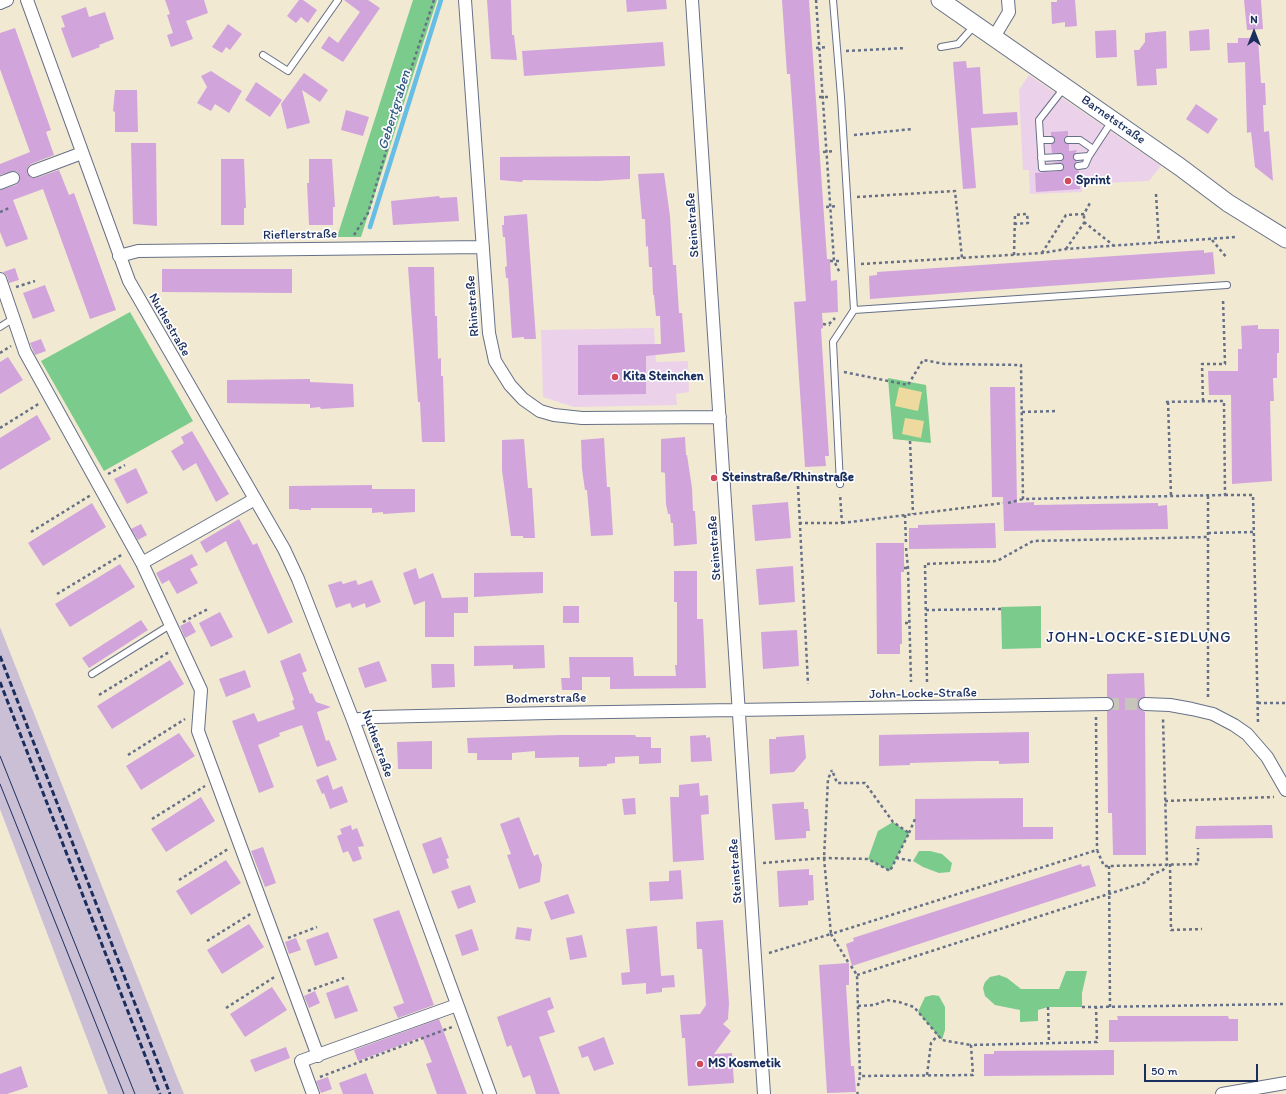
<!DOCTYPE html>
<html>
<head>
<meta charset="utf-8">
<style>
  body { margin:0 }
  #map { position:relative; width:1286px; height:1094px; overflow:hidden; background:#f1e9d2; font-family:Itim,sans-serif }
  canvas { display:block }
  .north { position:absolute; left:1234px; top:12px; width:40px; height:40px; -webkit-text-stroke:3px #fff; paint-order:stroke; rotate:0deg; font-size:11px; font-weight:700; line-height:16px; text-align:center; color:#1b2f5e }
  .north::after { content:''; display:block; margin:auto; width:14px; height:18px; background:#1b2f5e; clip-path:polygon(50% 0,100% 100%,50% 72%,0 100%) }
  .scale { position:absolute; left:1144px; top:1064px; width:114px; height:18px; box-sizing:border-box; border:2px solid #1b2f5e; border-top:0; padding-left:5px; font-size:12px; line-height:14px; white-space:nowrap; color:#1b2f5e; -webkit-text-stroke:3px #fff; paint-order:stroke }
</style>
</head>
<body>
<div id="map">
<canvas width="1286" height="1094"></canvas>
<div class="north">N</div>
<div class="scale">50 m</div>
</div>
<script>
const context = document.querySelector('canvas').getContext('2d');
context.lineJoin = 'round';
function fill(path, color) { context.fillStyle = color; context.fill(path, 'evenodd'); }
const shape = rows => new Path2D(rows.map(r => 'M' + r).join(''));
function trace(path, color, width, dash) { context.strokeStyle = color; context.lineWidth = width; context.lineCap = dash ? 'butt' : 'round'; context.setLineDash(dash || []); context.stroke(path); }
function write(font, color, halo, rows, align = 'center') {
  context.font = font + ' Itim,sans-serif'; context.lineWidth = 3.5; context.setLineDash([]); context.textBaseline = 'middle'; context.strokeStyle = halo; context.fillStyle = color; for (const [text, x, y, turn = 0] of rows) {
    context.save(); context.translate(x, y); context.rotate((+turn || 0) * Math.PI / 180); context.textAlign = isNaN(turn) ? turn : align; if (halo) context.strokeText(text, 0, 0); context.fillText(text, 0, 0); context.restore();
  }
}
fill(shape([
  [1029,75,1161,166,1149,181,1082,184,1082,192,1030,194,1029,170,1023,170,1019,90],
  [654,328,656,362,688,361,689,392,676,394,677,405,574,407,543,397,541,330]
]), '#ecd1ea');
fill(shape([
  [0,627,177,1077,184,1094,108,1094,0,809]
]), '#cbbfd5');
fill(shape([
  [413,0,437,0,361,237,337,237],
  [130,312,193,421,104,471,41,361],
  [888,378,926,385,931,443,893,439],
  [1041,606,1041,648,1002,649,1001,607],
  [893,822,909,833,890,871,868,859,878,831],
  [919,851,930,851,942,854,952,863,950,872,939,873,923,867,913,861],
  [1066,971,1087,971,1082,993,1082,1007,1048,1007,1038,1010,1038,1021,1020,1022,1020,1010,995,1005,985,996,983,988,985,982,990,977,999,975,1007,978,1021,989,1059,989],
  [933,995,939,996,945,1007,945,1030,942,1040,918,1012,925,997]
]), '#7bcb8c');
fill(shape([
  [899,387,922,392,918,411,895,406],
  [905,418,924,421,921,438,902,434]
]), '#eeda9e');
trace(shape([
  [370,227,441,0]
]), '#67bee4', 4.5);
fill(shape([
  [165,0,204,0,208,13,186,21,193,39,171,47,167,35,173,33,167,15,170,14],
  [299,0,303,0,317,10,308,23,301,17,296,23,287,16],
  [344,0,368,0,380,8,343,62,321,48,329,36,338,43,360,12],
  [487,0,511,0,512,35,514,35,517,60,491,59],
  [626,0,666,0,667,9,627,12],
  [782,0,809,0,827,259,830,259,831,281,837,280,838,312,822,313,823,328,821,329,829,456,825,456,826,466,805,467,794,302,806,301,790,74,787,74],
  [1057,0,1075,0,1077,26,1065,27,1065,22,1052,24,1051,2,1057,2],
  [1244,0,1261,0,1263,29,1247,30],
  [86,7,89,17,105,12,114,39,99,45,100,47,72,58,61,28,65,27,61,16],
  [228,24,242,34,230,50,226,47,222,53,212,47],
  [15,28,51,130,46,132,54,155,31,164,28,167,27,173,30,177,36,178,59,170,69,195,74,193,116,310,90,319,43,189,13,200,28,239,6,247,0,232,0,190,16,185,20,179,18,172,15,171,0,175,0,164,30,152,0,69,0,33],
  [1209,29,1210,50,1190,51,1189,31],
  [1116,30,1117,57,1096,58,1095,31],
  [1166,31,1167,68,1156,69,1157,85,1137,86,1134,50,1139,50,1145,42,1145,33],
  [1238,38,1258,38,1261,83,1265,83,1266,105,1263,105,1264,132,1269,131,1273,181,1255,167,1251,132,1247,133,1245,62,1228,63,1227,43,1238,43],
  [663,42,665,66,524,76,522,51],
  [966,61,967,68,980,67,983,114,1017,112,1018,125,971,128,976,188,963,189,953,62],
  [211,71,242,91,229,113,215,104,211,111,197,103,207,87,201,76],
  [304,73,328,90,320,102,302,90,310,123,287,129,281,104],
  [256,82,282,100,270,117,245,100],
  [115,90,137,90,138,132,115,132,115,112,113,111],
  [1196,104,1218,119,1208,134,1186,119],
  [346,110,369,117,363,136,341,130],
  [1068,131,1068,136,1064,137,1064,140,1069,144,1069,151,1077,150,1073,157,1074,160,1077,161,1074,166,1075,169,1079,171,1080,189,1036,192,1035,173,1060,171,1064,169,1062,163,1052,163,1062,161,1064,157,1062,153,1052,153,1051,144,1055,140,1051,136,1051,132],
  [131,143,156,143,157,226,133,224],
  [630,156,630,179,597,181,523,180,522,182,500,180,500,157],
  [221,159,244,159,246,208,244,208,244,225,221,225],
  [309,159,332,159,335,207,333,207,333,225,309,225,307,183,309,183],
  [664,173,670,216,673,265,676,265,679,313,682,313,685,352,646,356,646,394,578,395,578,345,661,344,660,316,656,316,654,295,653,295,652,267,649,267,648,246,646,247,645,219,642,219,638,174],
  [439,196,440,198,457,197,459,221,393,225,391,201],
  [527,214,536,339,524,339,524,337,512,338,508,278,506,278,505,267,507,266,505,237,503,237,502,225,504,225,504,216],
  [1204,250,1204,253,1213,252,1215,274,870,299,869,276,877,275,877,272],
  [408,267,434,267,435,316,437,316,438,359,441,358,441,376,443,376,445,442,422,442,420,402,418,402],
  [15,268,19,280,9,283,7,276,3,272],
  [162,269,292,269,292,293,162,292],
  [45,285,55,311,33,319,23,293],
  [1258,325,1258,329,1279,329,1279,353,1277,353,1277,378,1273,378,1274,401,1270,401,1272,481,1232,484,1231,395,1209,395,1208,371,1238,371,1238,349,1242,349,1241,326],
  [41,339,46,351,35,355,30,343],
  [8,357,23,380,0,394,0,362],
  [310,379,310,382,353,384,354,407,321,409,320,407,310,408,310,404,227,403,227,380],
  [990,387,1015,387,1017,503,1034,502,1034,505,1158,503,1158,506,1167,505,1168,529,1004,531,1003,497,992,497],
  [37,415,51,439,0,470,0,438],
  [192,431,229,494,216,502,196,463,183,471,171,451,184,443,181,437],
  [685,437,686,455,687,455,692,488,693,511,695,511,697,544,674,546,673,523,671,523,670,514,668,514,666,504,665,473,661,472,661,439],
  [604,438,607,487,610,487,613,535,591,536,587,490,585,490,582,469,581,440],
  [524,439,528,488,532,488,535,538,523,538,523,536,511,536,502,470,502,440],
  [136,468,148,493,127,504,114,479],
  [372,485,372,489,415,489,415,512,383,514,383,512,372,513,372,508,311,508,311,510,299,510,299,509,289,509,289,486],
  [788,502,791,538,755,541,752,505],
  [92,503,106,527,43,566,28,543],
  [239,519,253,545,257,543,293,622,268,634,226,541,206,553,200,542],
  [995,523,996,548,909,549,909,528,918,528,918,525],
  [141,524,147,535,138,540,131,529],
  [876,543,904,543,904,572,901,572,902,644,900,644,900,654,877,654],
  [192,554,198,565,190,569,198,583,177,594,169,580,162,584,156,573],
  [120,564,135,587,70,627,55,604],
  [793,566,795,602,759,605,756,569],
  [416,568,419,579,433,573,442,598,468,597,468,613,454,613,454,637,425,637,425,601,414,605,403,573],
  [674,571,697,571,697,619,703,619,706,688,610,689,610,677,582,677,582,690,562,690,561,678,570,678,569,657,633,657,634,676,676,676,675,665,677,665,677,602,674,602],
  [543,572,543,593,474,597,474,573],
  [356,580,358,585,372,580,381,602,366,608,365,603,352,608,350,603,336,608,328,585,341,581,343,584],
  [563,606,579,606,579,623,563,623],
  [220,612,233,637,211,647,199,623],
  [141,620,148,630,89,668,82,658],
  [190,621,196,632,185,638,180,626],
  [797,630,799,666,763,669,761,632],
  [544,645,545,668,513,669,513,665,474,666,474,646],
  [300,653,307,671,302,673,310,694,312,693,316,702,331,707,317,712,326,741,329,740,337,760,317,767,302,725,279,733,280,736,258,745,274,787,259,793,232,721,254,713,258,722,295,709,292,701,294,700,280,661],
  [170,660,184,684,112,729,97,706],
  [379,661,387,681,365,688,358,668],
  [431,664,454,664,455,687,432,688],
  [245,670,251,687,226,697,219,679],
  [1144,673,1145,697,1139,700,1138,704,1141,710,1145,712,1146,855,1113,855,1112,813,1108,813,1107,711,1113,708,1114,703,1111,698,1107,697,1107,674],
  [1029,732,1029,763,999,764,999,761,980,761,910,763,910,765,879,766,879,735],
  [179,733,195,756,141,790,126,766],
  [560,735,635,735,636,737,651,737,651,748,661,748,661,763,639,764,639,756,615,757,615,763,607,764,607,766,579,767,579,757,535,758,535,751,512,753,512,760,477,760,477,753,468,753,467,738],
  [706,735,706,738,710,737,712,761,691,762,690,736],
  [804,735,806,758,794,772,770,774,769,739,776,739,776,737],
  [432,741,432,769,398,769,397,742],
  [328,775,333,790,342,786,348,802,330,809,324,793,322,794,316,780],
  [699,783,700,796,708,795,709,814,701,815,704,860,673,862,670,797,679,797,679,785],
  [201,797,215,821,166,852,151,829],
  [635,798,636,814,624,815,622,799],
  [1023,798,1023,827,1053,827,1053,839,915,840,915,799],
  [804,802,804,809,808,809,810,831,806,831,806,838,775,840,772,804],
  [519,817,534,856,538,854,542,865,540,882,519,889,507,855,511,854,500,824],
  [351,825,352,830,357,828,364,846,358,847,362,859,353,862,348,851,343,853,337,836,342,834,340,829],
  [1272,825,1273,838,1195,839,1196,826],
  [441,837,449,858,446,859,449,868,433,874,422,844],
  [263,847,276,883,265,887,251,851],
  [226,860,241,883,191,915,176,891],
  [1081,864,1082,867,1089,865,1096,886,852,966,846,944,854,941,853,938],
  [809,869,809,875,813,875,814,900,808,901,808,905,779,907,777,871],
  [681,870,683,899,650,901,649,882,669,881,669,871],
  [470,885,476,902,458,909,451,891],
  [568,894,575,913,551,920,544,902],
  [399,910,434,1005,398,1018,393,1007,404,1003,373,919],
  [723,920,729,1003,728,1019,723,1024,731,1031,714,1054,732,1053,734,1083,688,1086,685,1038,682,1038,680,1015,700,1014,706,1005,702,949,697,949,696,922],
  [249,924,264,947,222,974,207,950],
  [657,926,661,976,674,975,675,987,662,988,662,992,646,994,646,983,622,985,621,973,630,972,626,929],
  [517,927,532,929,530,941,515,939],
  [472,929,479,950,462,956,455,935],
  [328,932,338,958,315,966,306,940],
  [582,935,587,957,570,960,566,938],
  [296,938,301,950,289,954,285,942],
  [849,963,849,985,846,985,851,1066,854,1066,856,1092,827,1093,819,965],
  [348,985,358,1011,335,1019,326,993],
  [272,987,287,1010,245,1037,230,1014],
  [315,991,320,1003,309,1008,304,996],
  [550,997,554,1008,547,1011,555,1032,539,1037,560,1094,536,1094,530,1075,523,1078,511,1045,507,1047,497,1017],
  [1117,1016,1228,1016,1229,1019,1238,1019,1238,1041,1109,1042,1109,1020,1118,1020],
  [439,1019,467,1094,437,1094,426,1064,432,1062,422,1037,358,1061,354,1050],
  [604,1037,614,1064,594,1071,588,1056,582,1058,578,1047],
  [286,1047,290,1058,255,1072,250,1060],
  [1114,1050,1114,1075,984,1076,984,1054,994,1054,994,1051],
  [21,1066,28,1087,7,1094,0,1094,0,1074],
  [366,1073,374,1094,343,1094,339,1083],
  [328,1077,332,1089,321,1093,316,1081]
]), '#d2a4dc');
trace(shape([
  [1107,704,1145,704]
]), '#c6c4bb', 12, [12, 6]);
const lane = shape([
  [833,0,841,97,854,310,833,342,840,484],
  [941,47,958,44,975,25],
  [263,55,288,71,338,0],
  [1041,140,1051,140],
  [1068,140,1080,140,1093,149],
  [1089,156,1112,121],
  [1077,157,1089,156,1085,165,1078,166],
  [1041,158,1060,157],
  [1060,167,1042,168,1039,120,1064,88],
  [854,310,1227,285],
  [0,327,14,318],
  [92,674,170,625]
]);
const street = shape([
  [27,0,129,281,284,549,298,579,353,720,490,1094],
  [465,0,489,333,495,361,510,385,523,399,540,411,554,415,582,418,720,417],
  [692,0,764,1094],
  [0,3,7,0],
  [994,37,1009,12,1008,0],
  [34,171,82,153],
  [0,183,13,178],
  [119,256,138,251,483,247],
  [0,279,25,352,142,563,201,690,198,731,318,1056],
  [142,563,255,499],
  [1145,704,1170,705,1192,709,1213,714,1234,725,1247,734,1267,757,1286,790],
  [353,720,375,717,549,713,1107,704],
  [313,1094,301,1061,457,1005],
  [1222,1094,1286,1083]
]);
const secondary = shape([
  [940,0,1180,167,1228,203,1286,239]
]);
trace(lane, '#667087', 8);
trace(street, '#667087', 14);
trace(secondary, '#667087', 19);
trace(shape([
  [816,0,834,261,840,273],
  [816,48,827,47],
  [846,51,906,48],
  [819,97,831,97],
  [854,135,912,129],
  [823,152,834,151],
  [1156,194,1159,243],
  [857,197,955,191,962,258],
  [826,207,837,206],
  [0,212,9,208],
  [1084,222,1113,245],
  [354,235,368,213,403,93,434,0],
  [1212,240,1227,258],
  [1066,249,1084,223,1084,214],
  [1042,253,1066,215,1084,214,1091,201],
  [1014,255,1015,215,1027,214,1028,223,1015,224],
  [830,261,841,261],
  [861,264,1042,253,1066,249,1236,237],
  [16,287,35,281],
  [823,324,830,325],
  [829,324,835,318],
  [0,353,11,346],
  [844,372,908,385,923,360,945,364,1021,365,1023,499,1225,495,1224,401,1164,402],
  [1203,401,1202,364,1225,364,1223,299],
  [1168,402,1171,496],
  [1022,412,1058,411],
  [0,428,40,403],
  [910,441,913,514],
  [108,474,125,465],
  [798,486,808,684],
  [1225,495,1253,495,1258,723],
  [1208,496,1208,697],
  [1008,503,1023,499],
  [905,515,906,543],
  [799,523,842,523,840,494],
  [842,523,1003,503],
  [31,532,91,495],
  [1208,533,1254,532],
  [906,548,908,568,911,682],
  [904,568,908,568],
  [57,594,123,554],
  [926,610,1001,609],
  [183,622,208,609],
  [905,623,909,623],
  [927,682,925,564,997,561,1033,541,1208,537],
  [99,695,169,652],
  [1258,703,1286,703],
  [1096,717,1097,850],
  [128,755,185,719],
  [1165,801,1274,797],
  [152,819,205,786],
  [909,833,915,819],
  [896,858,913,861],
  [763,863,824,858,868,859,890,871,909,833,893,822,865,783,837,783,832,770],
  [1170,864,1171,930,1202,929],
  [1109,866,1110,1007],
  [179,880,228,849],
  [288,938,317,927],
  [207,941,252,913],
  [769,953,831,934,824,858,828,779,832,770],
  [848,962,831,934,1097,850,1104,866,1109,866,1198,864,1198,848],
  [851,966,857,975,860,1076,973,1075,971,1045,1097,1042,1096,1007,1286,1004],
  [857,975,1146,882,1151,875,1163,870,1167,864,1163,718],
  [308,991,344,978],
  [858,1006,874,1005,887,1000,899,1002,914,1007,942,1040,971,1045],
  [1048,1007,1049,1043],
  [1082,1007,1096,1007],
  [226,1008,276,976],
  [927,1075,931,1043,938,1035],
  [320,1077,452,1027],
  [858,1086,860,1076],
  [857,1092,858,1094]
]), '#667087', 2.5, [3, 3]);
trace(lane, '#fff', 6);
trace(street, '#fff', 12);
trace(secondary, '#fff', 17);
trace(shape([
  [0,756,135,1094],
  [0,784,124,1094]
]), '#1b2f5e', 1);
trace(shape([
  [0,656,170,1094],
  [0,682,160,1094]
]), '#1b2f5e', 3, [6, 3]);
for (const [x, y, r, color] of [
  [1068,181,4,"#d1495b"],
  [615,377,4,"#d1495b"],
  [714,478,4,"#d1495b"],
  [700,1064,4,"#d1495b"]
]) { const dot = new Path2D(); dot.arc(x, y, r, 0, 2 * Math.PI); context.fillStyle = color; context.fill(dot); trace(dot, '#fff', 1.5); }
write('13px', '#1b2f5e', '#fff', [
  ["Barnetstraße",1113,120,35],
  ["Steinstraße",693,225,-94],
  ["Rieflerstraße",300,235,-1],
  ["Rhinstraße",473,306,-94],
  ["Nuthestraße",169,325,60],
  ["Steinstraße",715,548,-94],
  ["John-Locke-Straße",923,694,-1],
  ["Bodmerstraße",546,699,-1],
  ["Nuthestraße",377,744,70],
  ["Steinstraße",736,871,-94]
]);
write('bold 13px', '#1b2f5e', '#fff', [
  ["Sprint",1076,181],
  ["Kita Steinchen",623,377],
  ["Steinstraße/Rhinstraße",722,478],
  ["MS Kosmetik",708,1064]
], 'left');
write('italic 14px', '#325a86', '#fff', [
  ["Gebertgraben",395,110,-73]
]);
context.letterSpacing = '1px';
write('15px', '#1b2f5e', '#fff', [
  ["JOHN-LOCKE-SIEDLUNG",1139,638]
]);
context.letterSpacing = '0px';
</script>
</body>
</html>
